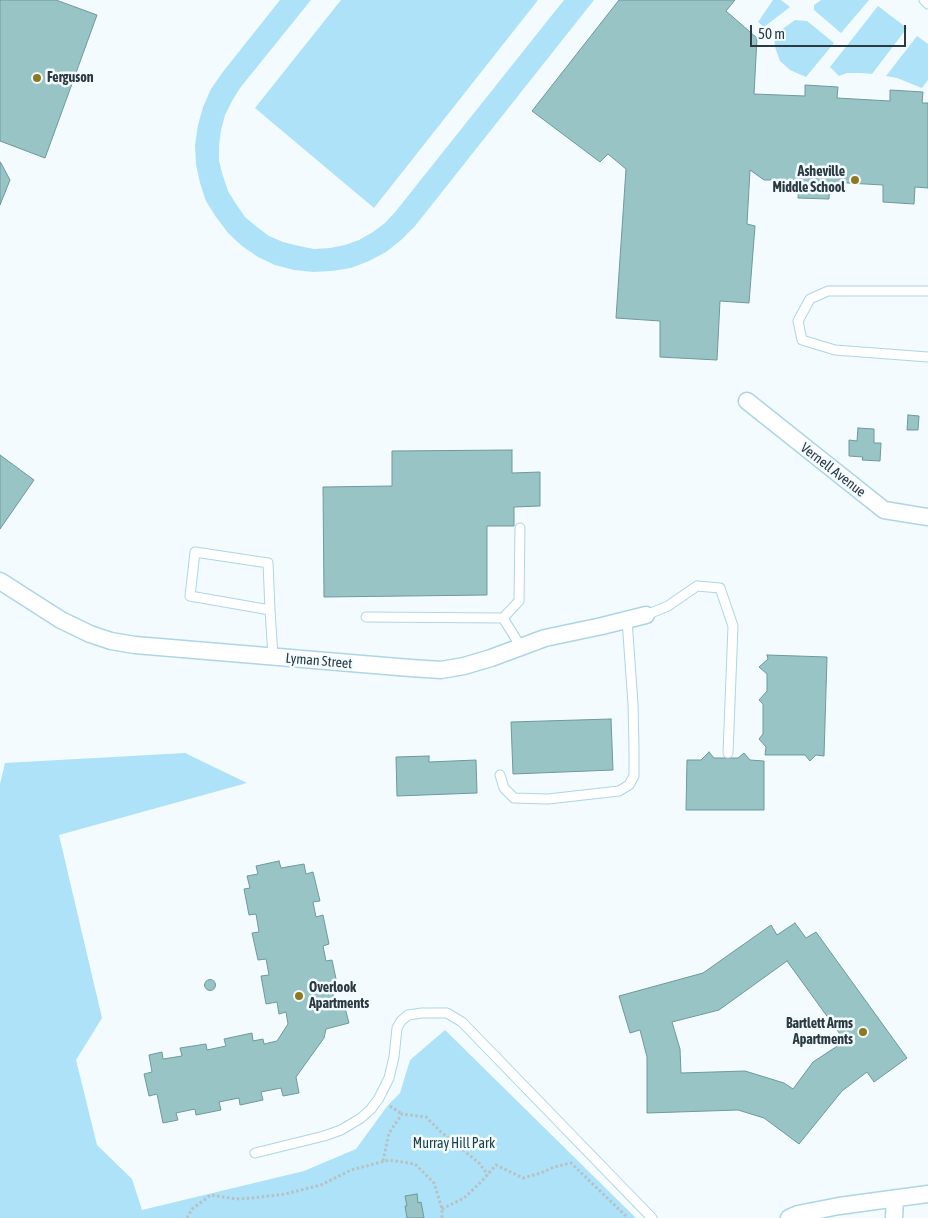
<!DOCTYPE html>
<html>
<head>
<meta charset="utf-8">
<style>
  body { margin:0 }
  #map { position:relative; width:928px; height:1218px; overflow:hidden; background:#f3fbfe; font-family:"Asap Condensed",sans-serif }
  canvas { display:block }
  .scale { position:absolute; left:750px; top:25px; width:156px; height:22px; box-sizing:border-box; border:2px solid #2b3a41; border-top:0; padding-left:6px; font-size:15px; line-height:18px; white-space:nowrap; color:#2b3a41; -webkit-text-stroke:4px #f3fbfe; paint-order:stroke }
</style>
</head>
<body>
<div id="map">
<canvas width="928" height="1218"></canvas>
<div class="scale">50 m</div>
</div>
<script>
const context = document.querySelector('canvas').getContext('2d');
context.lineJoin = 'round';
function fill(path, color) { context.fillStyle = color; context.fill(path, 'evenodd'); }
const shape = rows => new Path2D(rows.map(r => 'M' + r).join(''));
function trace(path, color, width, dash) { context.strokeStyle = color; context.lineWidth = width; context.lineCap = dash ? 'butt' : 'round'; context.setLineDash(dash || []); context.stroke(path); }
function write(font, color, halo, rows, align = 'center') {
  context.font = font + ' "Asap Condensed",sans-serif'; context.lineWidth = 5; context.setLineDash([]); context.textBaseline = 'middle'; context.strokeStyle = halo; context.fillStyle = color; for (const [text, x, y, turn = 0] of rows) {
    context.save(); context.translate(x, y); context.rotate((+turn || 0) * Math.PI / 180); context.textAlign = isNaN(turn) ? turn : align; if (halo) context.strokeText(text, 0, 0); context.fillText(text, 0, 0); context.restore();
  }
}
fill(shape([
  [280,0,311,0,240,88,232,101,225,115,221,130,219,146,219,161,223,176,228,191,236,204,245,217,257,227,269,236,283,242,299,246,314,249,330,248,345,245,359,240,373,232,385,223,396,211,564,0,594,0,415,226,401,240,386,252,369,261,351,268,332,271,313,272,294,270,275,265,258,257,242,246,228,233,216,217,206,201,200,183,196,164,195,145,198,125,203,107,211,89,222,73],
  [341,0,538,0,374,208,255,108],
  [773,0,781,0,790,7,764,27,758,22],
  [821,0,869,0,841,33,814,10,814,5],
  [878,6,907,28,872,74,861,73,847,73,839,76,830,67],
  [795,20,807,21,834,43,806,77,790,70,780,61,775,47,774,35],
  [917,36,928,44,928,80,922,88,897,78,886,76],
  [185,753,247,783,59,835,102,1018,76,1060,97,1145,132,1179,142,1210,304,1171,356,1149,388,1105,400,1093,410,1060,445,1030,636,1218,0,1218,0,784,5,763]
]), '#aee2f8');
const building = shape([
  [0,0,56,0,97,15,45,158,0,141,0,0],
  [619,0,735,0,726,11,757,38,754,94,805,96,805,85,838,87,837,98,890,101,890,90,923,92,922,103,928,103,928,188,915,187,914,204,883,202,883,185,830,182,829,199,798,198,799,180,764,180,750,170,747,224,755,226,749,303,720,301,717,360,660,357,660,321,616,318,626,169,608,154,600,162,532,111,619,0],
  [0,162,1,163,10,180,0,205,0,162],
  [908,415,919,416,918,430,907,430,908,415],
  [858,428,874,429,874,443,881,443,880,461,862,460,863,457,849,456,849,440,857,441,858,428],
  [512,450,512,473,540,472,540,506,514,507,514,526,487,526,487,595,324,597,323,487,392,486,392,451,512,450],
  [0,455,34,480,0,529,0,455],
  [767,655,827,657,824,756,816,755,810,761,805,755,765,755,766,747,759,739,763,734,763,704,759,700,767,691,767,674,759,667,768,659,767,655],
  [611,719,613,770,513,774,511,722,611,719],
  [709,752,714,758,738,758,744,753,750,760,764,761,764,810,686,810,687,760,701,760,709,752],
  [429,756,429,762,476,760,477,793,397,796,396,757,429,756],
  [279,861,281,868,304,864,306,874,313,872,320,901,313,902,316,917,323,915,329,944,323,946,326,961,332,960,338,988,332,989,335,1006,344,1004,349,1023,326,1029,324,1038,296,1077,299,1093,283,1096,281,1088,261,1092,263,1100,240,1105,239,1098,219,1102,221,1110,196,1115,195,1109,176,1113,178,1120,163,1123,157,1094,149,1096,144,1074,152,1072,149,1055,162,1052,163,1059,182,1056,180,1048,206,1044,207,1050,226,1046,224,1039,252,1033,253,1041,263,1039,264,1044,277,1041,288,1024,286,1012,279,1014,277,1002,266,1004,261,976,269,975,266,959,258,960,252,933,259,932,256,914,249,915,244,889,250,888,247,876,258,874,256,866,279,861],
  [795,923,806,938,816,932,907,1058,874,1082,867,1072,842,1091,799,1144,764,1118,738,1110,647,1113,647,1057,640,1030,630,1033,619,996,703,973,771,925,777,935,795,923],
  [787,961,845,1041,813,1062,793,1089,784,1083,745,1071,681,1073,680,1049,672,1022,719,1010,787,961],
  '204.5 985a5.5 5.5 0 1 1 11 0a5.5 5.5 0 1 1-11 0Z',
  [417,1194,418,1203,421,1202,424,1218,407,1218,405,1206,407,1206,405,1196,417,1194]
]);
fill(building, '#98c4c6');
trace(building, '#6e999b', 1);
const service = shape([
  [924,0,928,4],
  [928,291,828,291,810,299,798,321,802,340,835,350,928,357],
  [270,610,268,563,195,552,190,596,270,610,273,657],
  [646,615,668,606,697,586,720,588,733,626,728,753],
  [366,617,503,618,521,647],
  [503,618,519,601,520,528],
  [500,775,504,788,514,798,548,799,619,791,629,785,634,776,634,750,633,704,627,620],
  [255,1153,324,1136,341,1130,361,1118,371,1109,379,1098,389,1078,394,1057,397,1028,401,1021,408,1015,422,1013,447,1013,462,1022,652,1218]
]);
const minor = shape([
  [747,401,884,510,928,517],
  [0,581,61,620,90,634,111,641,135,645,410,668,441,670,464,666,491,658,545,638,602,626,646,615],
  [789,1218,798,1214,839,1206,928,1194],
  [894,1218,895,1199]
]);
trace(service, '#aed5e6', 11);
trace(minor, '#aed5e6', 19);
trace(shape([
  [390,1106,402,1114],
  [383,1161,389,1133,402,1114,426,1117,440,1131,479,1163,488,1175],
  [442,1209,464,1198,481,1182,496,1165,523,1178,541,1173,554,1167,571,1163,628,1218],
  [187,1218,192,1209,211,1195,236,1199,253,1198,285,1194,321,1185,351,1170,389,1160,415,1164,434,1183,442,1209,442,1218]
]), '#b7c1c5', 3, [2.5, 2.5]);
trace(service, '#fff', 9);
trace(minor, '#fff', 16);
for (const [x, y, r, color] of [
  [37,78,5,"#8e791e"],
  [855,180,5,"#8e791e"],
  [299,996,5,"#8e791e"],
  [863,1032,5,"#8e791e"]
]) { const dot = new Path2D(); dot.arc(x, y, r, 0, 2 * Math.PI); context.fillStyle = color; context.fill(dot); trace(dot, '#f3fbfe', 2); }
write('bold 14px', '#2b3a41', '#f3fbfe', [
  ["Ferguson",47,78],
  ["Asheville",845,172,"right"],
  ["Middle School",845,188,"right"],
  ["Overlook",309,988],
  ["Apartments",309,1004],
  ["Bartlett Arms",853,1024,"right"],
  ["Apartments",853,1040,"right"]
], 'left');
write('14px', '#2b3a41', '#f3fbfe', [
  ["Vernell Avenue",833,470,38],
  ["Lyman Street",319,661,5]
]);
write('14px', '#1a3e4c', '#f3fbfe', [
  ["Murray Hill Park",454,1144]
]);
</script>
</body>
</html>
